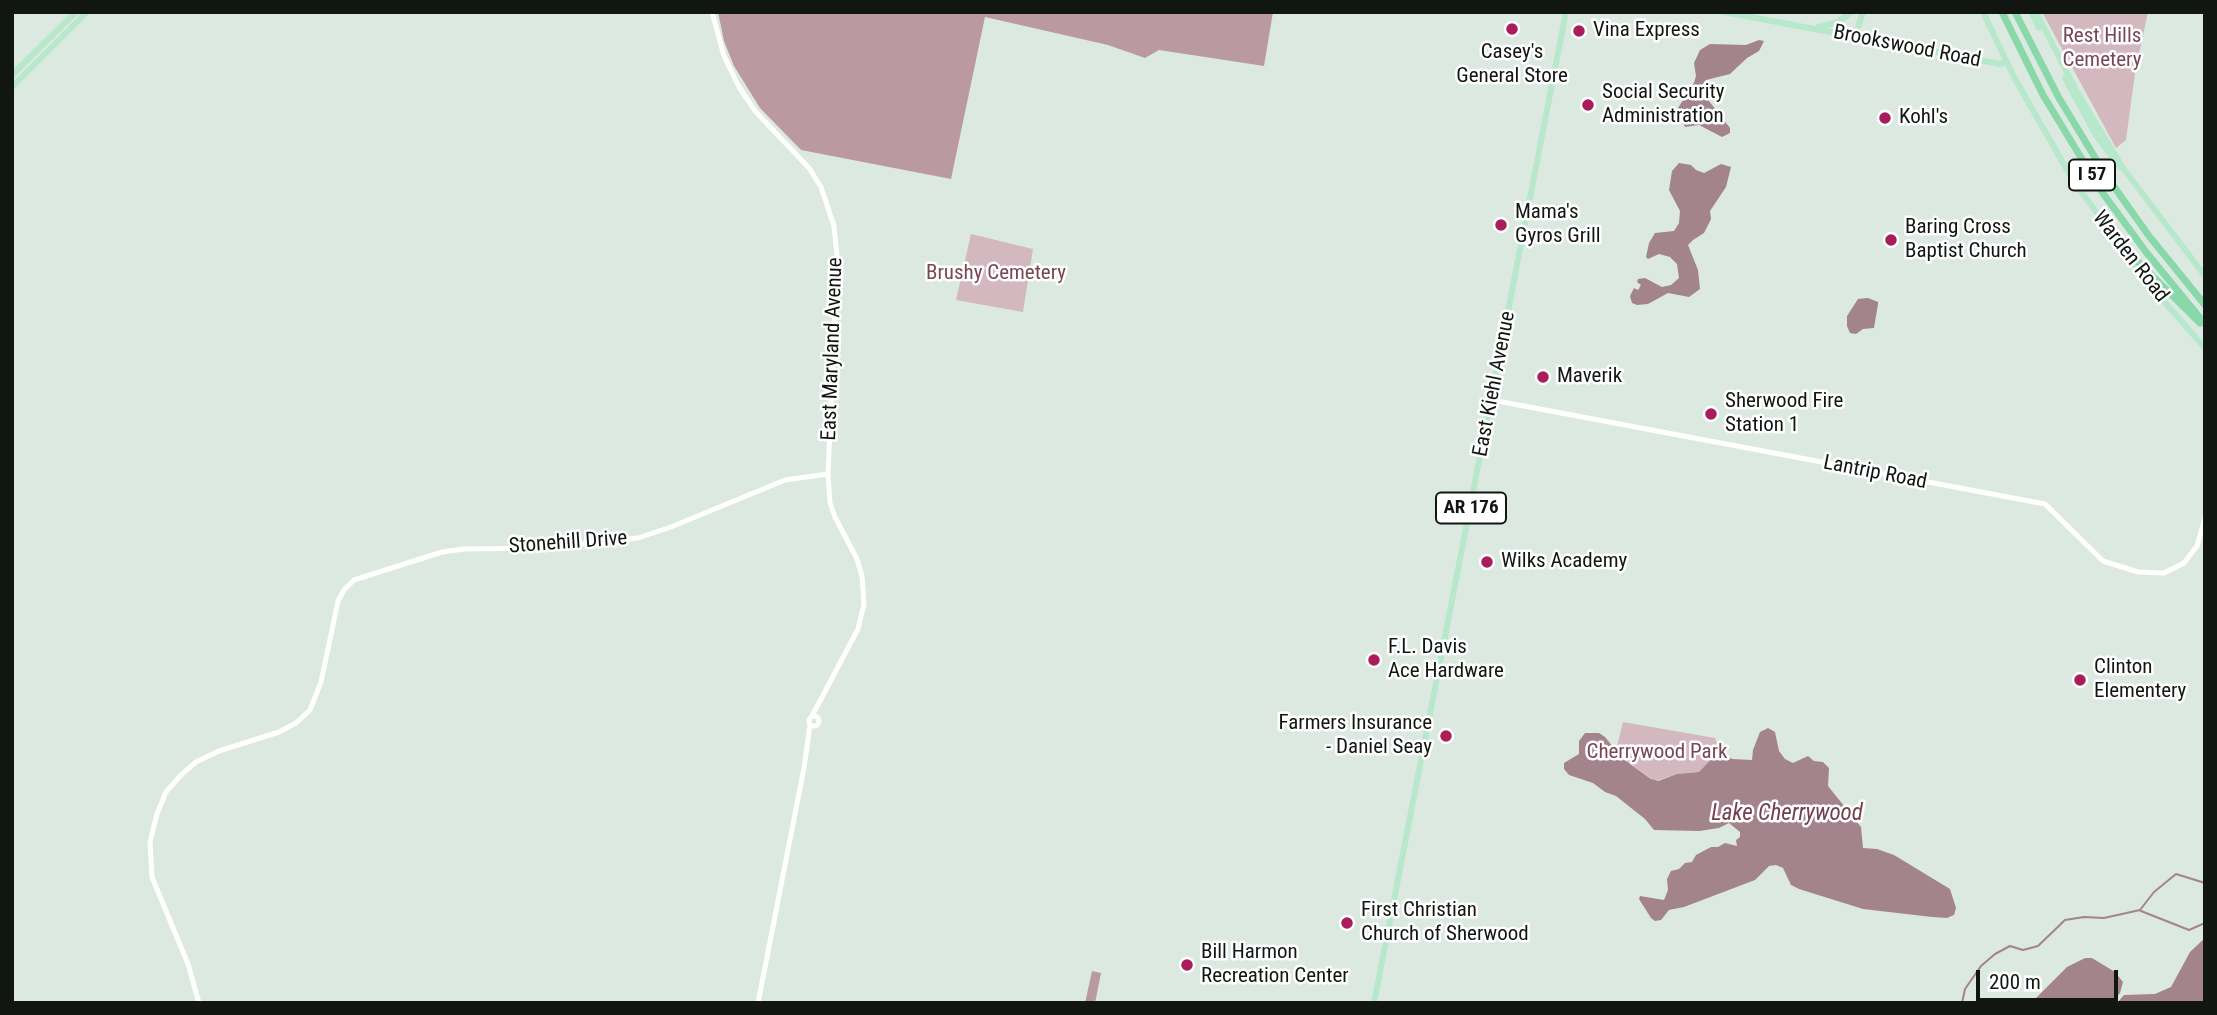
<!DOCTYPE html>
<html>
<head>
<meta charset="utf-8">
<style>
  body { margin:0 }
  #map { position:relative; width:2217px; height:1015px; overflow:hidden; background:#dbe9e0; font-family:"Roboto Condensed",sans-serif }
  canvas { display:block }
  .frame { position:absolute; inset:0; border:14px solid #121613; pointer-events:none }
  .scale { position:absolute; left:1976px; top:970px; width:142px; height:32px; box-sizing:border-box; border:4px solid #121613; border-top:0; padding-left:9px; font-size:21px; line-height:24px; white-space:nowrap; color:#121613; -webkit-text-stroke:5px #fff; paint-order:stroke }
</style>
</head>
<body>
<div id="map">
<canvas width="2217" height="1015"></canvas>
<div class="frame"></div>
<div class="scale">200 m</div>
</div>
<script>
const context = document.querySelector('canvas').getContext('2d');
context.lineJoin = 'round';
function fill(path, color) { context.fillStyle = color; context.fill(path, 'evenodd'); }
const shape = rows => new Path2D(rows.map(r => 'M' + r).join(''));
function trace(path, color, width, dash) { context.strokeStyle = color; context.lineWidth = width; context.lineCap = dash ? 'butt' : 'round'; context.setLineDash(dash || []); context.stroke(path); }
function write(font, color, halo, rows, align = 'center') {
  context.font = font + ' "Roboto Condensed",sans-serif'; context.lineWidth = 5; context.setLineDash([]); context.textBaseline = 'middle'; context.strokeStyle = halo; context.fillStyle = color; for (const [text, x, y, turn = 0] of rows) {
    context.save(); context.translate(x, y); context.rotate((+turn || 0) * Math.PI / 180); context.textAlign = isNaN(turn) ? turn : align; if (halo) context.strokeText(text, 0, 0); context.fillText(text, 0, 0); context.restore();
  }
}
fill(shape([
  [2042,12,2148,12,2135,73,2126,140,2116,148],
  [971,234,1033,249,1023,312,956,300],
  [1623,722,1715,738,1720,750,1699,772,1677,774,1655,781,1623,759,1616,750]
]), '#d4b8bf');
fill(shape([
  [718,12,1273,12,1264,66,1159,50,1145,58,1108,45,985,17,951,179,801,150,760,108,734,66,724,41],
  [1092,971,1101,973,1095,1003,1085,1003]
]), '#bb99a1');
fill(shape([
  [1759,40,1764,41,1759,51,1747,58,1730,74,1706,80,1702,85,1702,92,1730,128,1730,133,1722,137,1699,125,1685,127,1678,108,1694,83,1696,76,1694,63,1700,50,1710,44,1746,45],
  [1679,163,1691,165,1696,170,1704,173,1721,164,1731,167,1726,187,1710,211,1711,219,1704,233,1693,240,1688,245,1698,270,1700,289,1689,297,1668,293,1648,304,1637,305,1632,303,1630,296,1634,288,1638,290,1641,285,1637,282,1638,279,1645,278,1662,287,1671,285,1679,278,1677,264,1670,257,1659,254,1648,259,1646,257,1649,243,1655,233,1674,231,1679,223,1680,211,1669,190,1672,171],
  [1868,298,1878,302,1878,304,1874,328,1863,329,1856,334,1850,333,1847,326,1847,316,1858,299],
  [1768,728,1775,732,1779,751,1785,759,1793,763,1808,756,1814,761,1823,762,1829,768,1828,786,1861,827,1863,848,1877,849,1894,855,1950,889,1956,908,1954,915,1947,918,1932,917,1863,909,1799,889,1791,885,1783,868,1776,865,1769,866,1755,880,1684,907,1669,910,1661,920,1655,921,1651,918,1639,899,1640,896,1664,900,1668,890,1667,879,1671,871,1679,869,1685,863,1692,862,1696,855,1711,847,1718,847,1725,843,1737,846,1736,840,1740,837,1740,832,1729,823,1719,828,1699,831,1654,830,1645,819,1616,796,1605,792,1593,783,1569,775,1564,769,1564,763,1579,754,1579,741,1585,733,1599,733,1605,737,1623,759,1651,779,1658,781,1677,774,1699,772,1720,750,1732,759,1752,760,1753,750,1760,732],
  [2205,938,2205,1003,2117,1003,2124,995,2155,994,2171,987,2190,952],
  [2085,958,2092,958,2115,972,2123,982,2120,993,2111,1003,2031,1003,2067,967]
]), '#a4848c');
trace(shape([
  [2141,911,2189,930,2205,923],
  [1962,1003,1965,989,1981,966,1995,954,2010,946,2023,950,2038,946,2065,920,2084,917,2104,918,2140,910,2154,892,2176,874,2205,883]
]), '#a4848c', 2);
trace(shape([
  [712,12,724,56,739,87,755,111,809,168,821,187,834,226,837,256,828,474,830,503,835,517,857,559,862,576,864,604,858,629,812,716],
  [1492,400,2045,504,2103,561,2138,572,2164,573,2184,563,2197,546,2205,518],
  '809 721a5 5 0 1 1 10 0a5 5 0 1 1-10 0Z',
  [199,1003,188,964,152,877,150,842,157,814,166,792,181,775,196,762,219,751,279,732,296,723,310,710,321,682,338,601,344,590,354,580,442,552,464,549,547,548,638,538,671,527,785,480,828,474],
  [758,1003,804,768,810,725]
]), '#fff', 5);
trace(shape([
  [1724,12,2000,64,2007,62],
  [1983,12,2014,77,2074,182,2154,290,2205,348],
  [2031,12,2039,28],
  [2036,12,2077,92,2123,168,2205,276],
  [1819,27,1838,22,1851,12],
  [1855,37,1863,12],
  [12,75,76,12],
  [2065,78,2097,137,2120,167],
  [12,87,87,12],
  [1374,1003,1566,12]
]), '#b8e8cb', 6);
trace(shape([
  [2002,12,2043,95,2102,192,2146,252,2205,324],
  [2015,12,2059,98,2105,174,2149,236,2205,305],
  [2118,242,2200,323]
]), '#88d8a9', 7);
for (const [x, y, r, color] of [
  [1512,29,7,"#ab1d5a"],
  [1579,31,7,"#ab1d5a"],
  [1588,105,7,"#ab1d5a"],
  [1885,118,7,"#ab1d5a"],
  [1501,225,7,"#ab1d5a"],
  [1891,240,7,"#ab1d5a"],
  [1543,377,7,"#ab1d5a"],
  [1711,414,7,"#ab1d5a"],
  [1487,562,7,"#ab1d5a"],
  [1374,660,7,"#ab1d5a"],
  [2080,680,7,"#ab1d5a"],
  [1446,736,7,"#ab1d5a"],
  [1347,923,7,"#ab1d5a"],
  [1187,965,7,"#ab1d5a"]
]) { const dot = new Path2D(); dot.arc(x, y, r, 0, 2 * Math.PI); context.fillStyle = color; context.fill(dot); trace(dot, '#fff', 2.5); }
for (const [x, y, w] of [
  [2092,175,46],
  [1471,508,70]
]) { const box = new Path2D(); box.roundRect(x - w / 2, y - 15.5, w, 31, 5); context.fillStyle = '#fff'; context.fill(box); trace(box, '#121613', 2); }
write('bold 19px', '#121613', null, [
  ["I 57",2092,175],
  ["AR 176",1471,508]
]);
write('21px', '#121613', '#fff', [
  ["Vina Express",1593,31],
  ["Casey's",1512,53,"center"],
  ["General Store",1512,77,"center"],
  ["Social Security",1602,93],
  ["Administration",1602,117],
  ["Kohl's",1899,118],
  ["Mama's",1515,213],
  ["Gyros Grill",1515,237],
  ["Baring Cross",1905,228],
  ["Baptist Church",1905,252],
  ["Maverik",1557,377],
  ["Sherwood Fire",1725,402],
  ["Station 1",1725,426],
  ["Wilks Academy",1501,562],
  ["F.L. Davis",1388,648],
  ["Ace Hardware",1388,672],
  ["Clinton",2094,668],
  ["Elementery",2094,692],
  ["Farmers Insurance",1432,724,"right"],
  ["- Daniel Seay",1432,748,"right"],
  ["First Christian",1361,911],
  ["Church of Sherwood",1361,935],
  ["Bill Harmon",1201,953],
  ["Recreation Center",1201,977]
], 'left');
write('21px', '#784655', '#fff', [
  ["Rest Hills",2102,37],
  ["Cemetery",2102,61],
  ["Brushy Cemetery",996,274],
  ["Cherrywood Park",1657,753]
]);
write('21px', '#121613', '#fff', [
  ["Brookswood Road",1907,47,11],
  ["Warden Road",2130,257,52],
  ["East Maryland Avenue",833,349,-88],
  ["East Kiehl Avenue",1495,384,-79],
  ["Lantrip Road",1875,473,11],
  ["Stonehill Drive",568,543,-4]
]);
write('italic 23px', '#734150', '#fff', [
  ["Lake Cherrywood",1787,814]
]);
</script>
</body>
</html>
